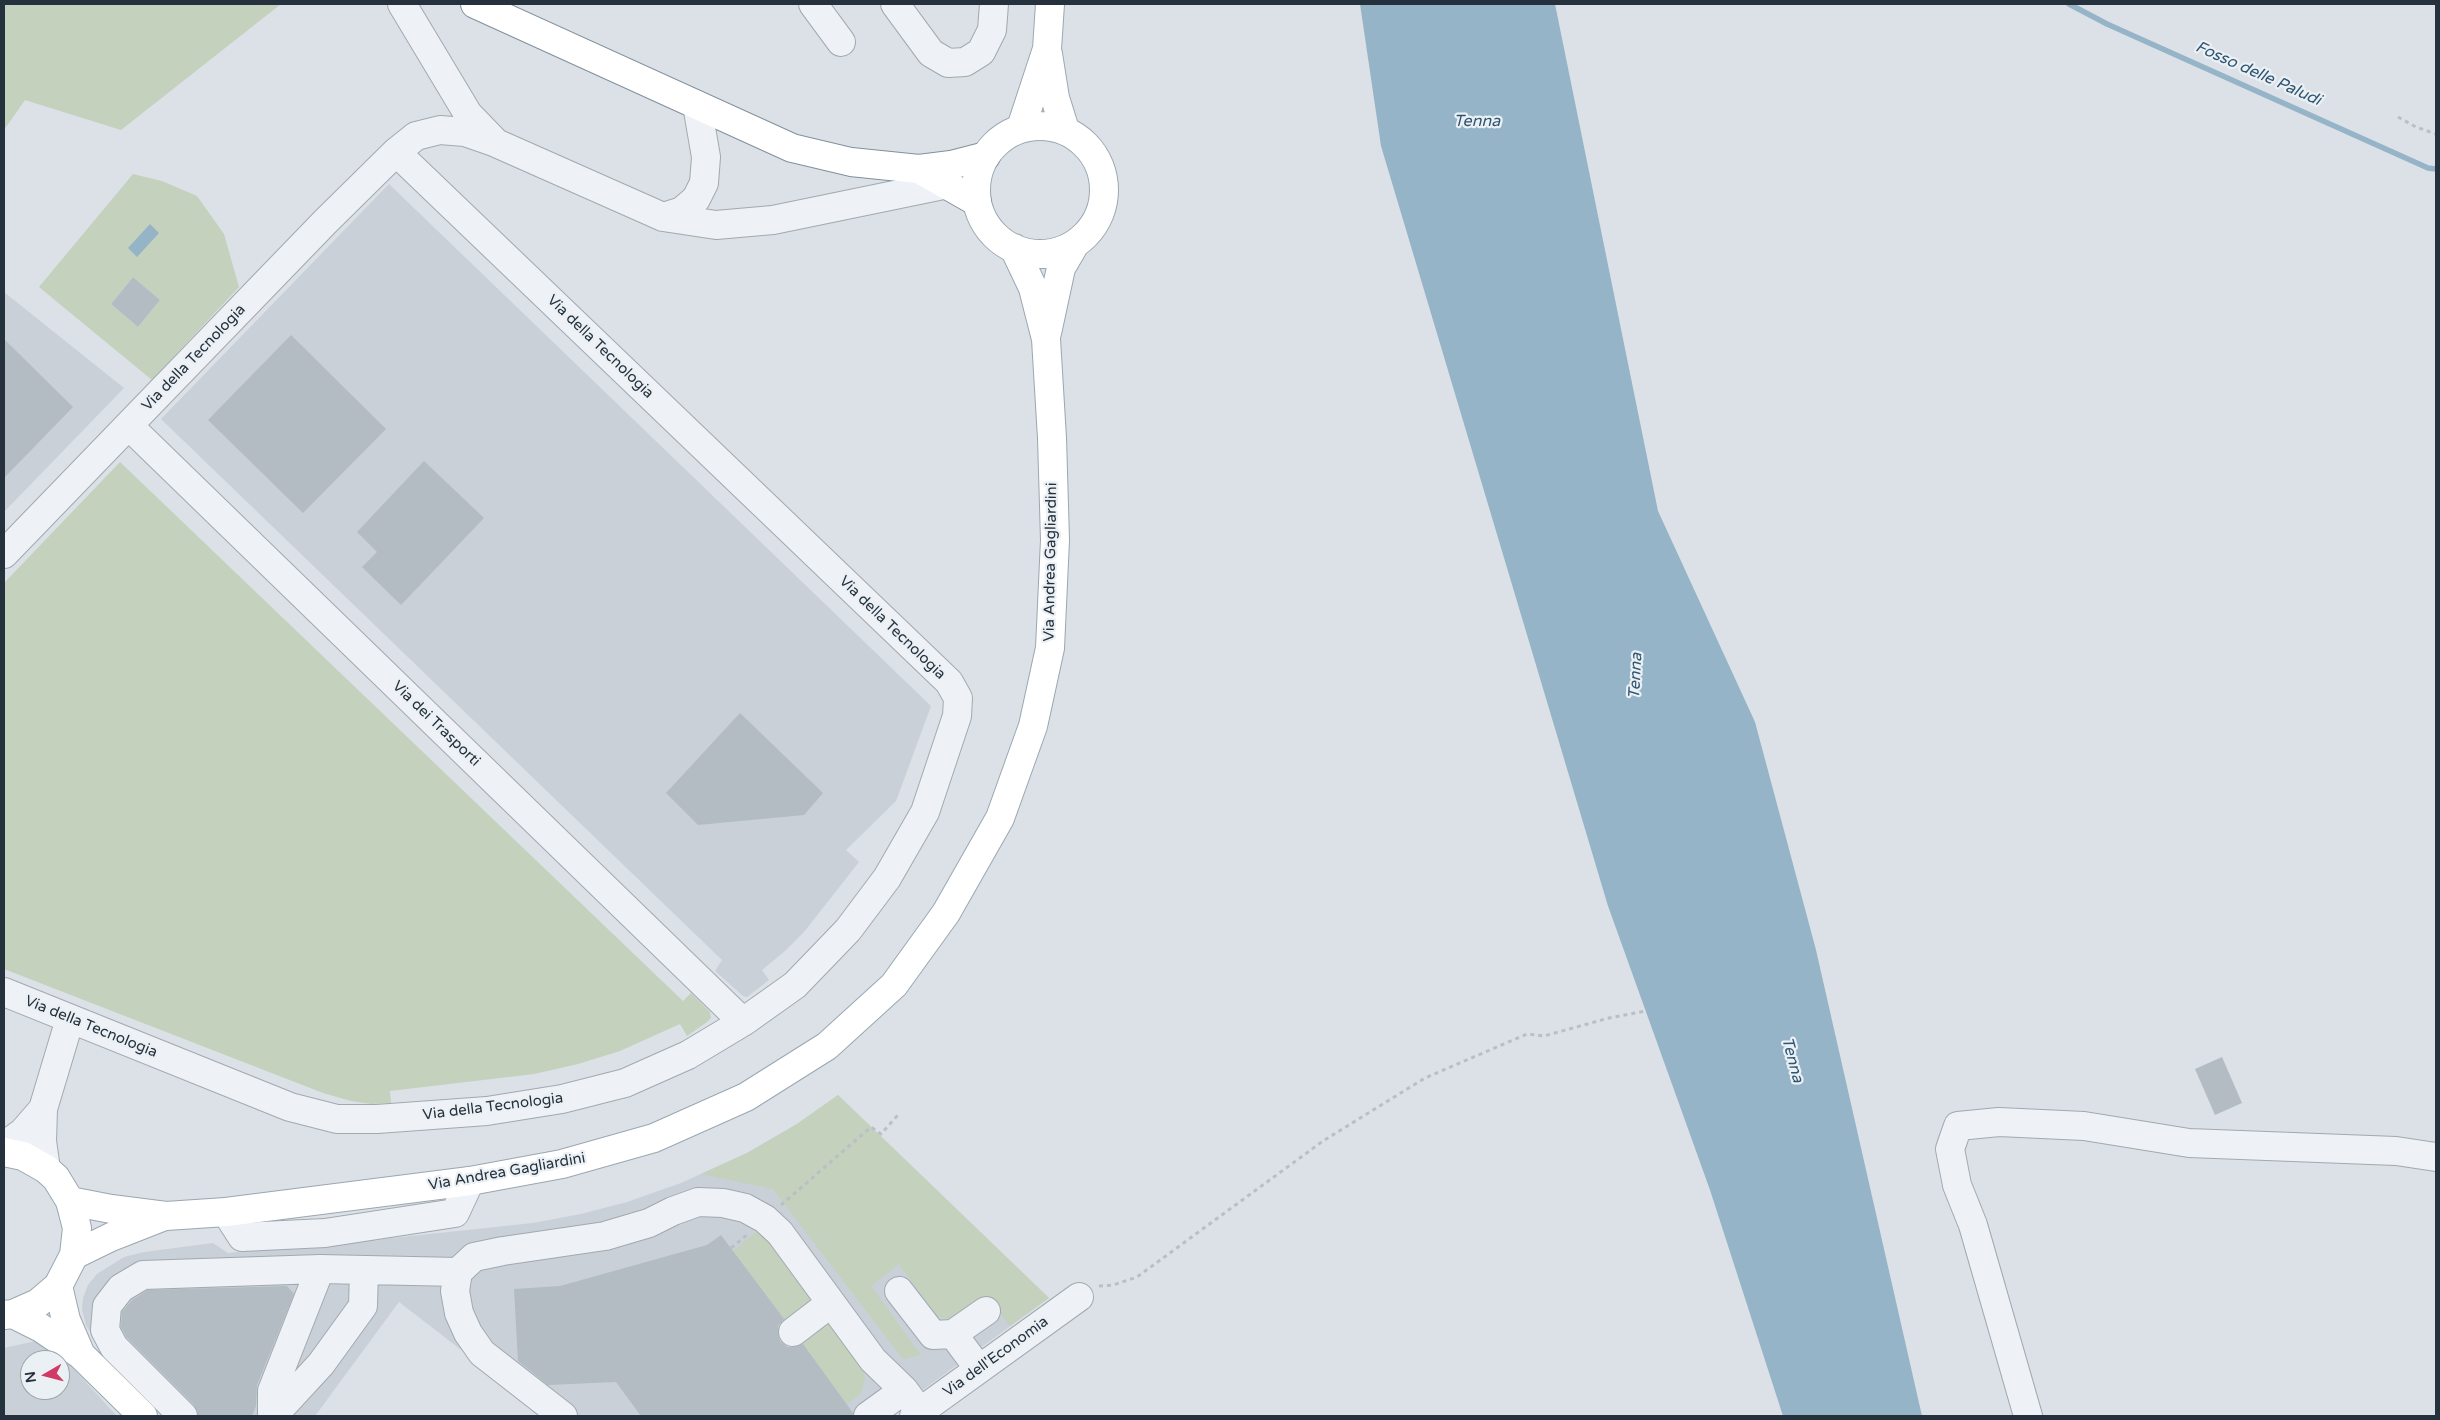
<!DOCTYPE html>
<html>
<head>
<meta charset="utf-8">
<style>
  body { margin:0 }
  #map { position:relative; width:2440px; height:1420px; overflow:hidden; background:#dbe1e6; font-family:"Varela Round",sans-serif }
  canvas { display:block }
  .frame { position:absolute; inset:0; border:5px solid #25313d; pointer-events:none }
  .north { position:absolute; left:20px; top:1350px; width:50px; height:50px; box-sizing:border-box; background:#ebf0f4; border:1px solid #9ca4ab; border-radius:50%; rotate:262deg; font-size:14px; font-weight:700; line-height:20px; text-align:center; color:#25313d }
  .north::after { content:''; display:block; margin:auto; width:18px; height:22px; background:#d13a64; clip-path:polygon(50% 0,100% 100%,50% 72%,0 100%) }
</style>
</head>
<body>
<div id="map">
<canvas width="2440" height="1420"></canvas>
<div class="frame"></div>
<div class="north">N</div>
</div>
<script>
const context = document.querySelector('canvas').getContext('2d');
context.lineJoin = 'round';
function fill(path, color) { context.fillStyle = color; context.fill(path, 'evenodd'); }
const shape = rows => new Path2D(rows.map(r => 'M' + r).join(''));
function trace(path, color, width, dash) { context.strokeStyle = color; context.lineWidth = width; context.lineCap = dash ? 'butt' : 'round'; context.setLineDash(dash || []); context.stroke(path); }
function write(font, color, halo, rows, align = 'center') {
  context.font = font + ' "Varela Round",sans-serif'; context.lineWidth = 4.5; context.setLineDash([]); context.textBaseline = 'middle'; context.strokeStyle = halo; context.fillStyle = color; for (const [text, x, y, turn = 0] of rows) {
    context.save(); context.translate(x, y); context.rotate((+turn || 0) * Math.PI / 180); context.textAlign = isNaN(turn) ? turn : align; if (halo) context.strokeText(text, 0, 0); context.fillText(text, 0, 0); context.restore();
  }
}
fill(shape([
  [389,184,931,706,896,801,846,850,859,862,804,932,785,951,762,970,769,980,747,997,743,996,715,971,722,960,161,419],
  [4,292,124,388,4,512],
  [838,1095,1049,1298,887,1416,547,1416,399,1302,315,1416,167,1416,149,1402,104,1354,86,1325,82,1310,83,1298,88,1285,97,1274,124,1257,144,1252,213,1243,228,1253,307,1244,326,1245,533,1223,581,1214,627,1202,681,1183,747,1153,797,1124],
  [36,1341,71,1366,117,1416,4,1416,4,1348],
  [30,1360,60,1360,60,1390,30,1390]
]), '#c9d0d8');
fill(shape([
  [4,4,281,4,121,130,25,100,4,130],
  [133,174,162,181,197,196,224,234,239,287,152,380,39,287],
  [133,277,160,300,138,327,111,304],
  [120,462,683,1001,691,993,710,1012,711,1018,707,1022,687,1036,680,1024,620,1051,578,1064,534,1074,390,1091,391,1103,371,1104,351,1101,323,1093,4,969,4,583],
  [838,1095,1049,1298,1010,1326,988,1297,962,1316,951,1320,937,1316,899,1264,871,1286,921,1355,903,1359,773,1189,701,1174,747,1153,797,1124],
  [761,1228,816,1302,787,1323,733,1251],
  [829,1320,862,1363,865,1378,861,1393,847,1404,800,1341]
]), '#c4d1bc');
fill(shape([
  [1360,4,1555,4,1658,511,1755,722,1816,950,1922,1416,1783,1416,1710,1190,1608,906,1381,146],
  [150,224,159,233,137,257,128,248]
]), '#95b4c8');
trace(shape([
  [2069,4,2107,24,2428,168,2436,169]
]), '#95b4c8', 5.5);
fill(shape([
  [133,277,160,300,138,327,111,304],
  [291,335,386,429,303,513,208,420],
  [4,339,73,407,4,478],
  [424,461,484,518,401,605,362,567,377,552,357,532],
  [740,713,823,793,804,815,698,825,666,793],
  [2222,1057,2242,1103,2215,1115,2195,1069],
  [721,1235,784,1319,778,1326,778,1334,780,1341,787,1347,795,1347,803,1344,853,1413,853,1416,641,1416,616,1382,548,1385,518,1361,514,1289,560,1286,707,1245],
  [287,1286,294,1294,257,1385,256,1406,252,1416,198,1416,194,1405,127,1338,121,1327,122,1312,132,1300,148,1290]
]), '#b3bbc3');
const minor = shape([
  [402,4,468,114,496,143,663,217,716,225,773,220,948,184],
  [813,4,841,42],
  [895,4,931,53,948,63,965,62,981,52,992,30,994,4],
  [396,152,416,136,440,130,465,132,494,142],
  [663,217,682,211,696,199,704,183,706,157,697,105],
  [129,426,743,1022],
  [4,554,325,222,396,152,949,682,958,698,957,716,925,812,887,878,848,930,795,985,743,1022,688,1055,625,1083,562,1099,487,1111,377,1119,337,1119,290,1107,4,992],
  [4,1146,23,1132,43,1109],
  [46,1169,42,1141,43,1109,70,1019],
  [226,1212,242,1237,325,1233,455,1213,470,1181],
  [899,1291,933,1335,953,1334,986,1311],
  [793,1332,831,1303],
  [953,1334,979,1369],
  [183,1416,114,1347,105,1330,107,1306,121,1288,143,1275,320,1269,458,1272],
  [272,1416,272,1391,320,1269],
  [273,1416,321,1364,363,1306,364,1270],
  [563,1416,482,1353,468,1333,459,1313,455,1291,458,1272,474,1257,503,1251,605,1236,649,1223,673,1211,698,1202,723,1203,745,1208,765,1219,780,1233,873,1360,904,1390,920,1412],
  [868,1416,904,1390],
  [914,1416,1079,1297],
  [2028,1416,1973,1225,1957,1185,1950,1149,1958,1126,1999,1122,2084,1126,2189,1143,2396,1151,2436,1157]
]);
const major = shape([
  [1048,54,1055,98,1065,130],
  '976 190a64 64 0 1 1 128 0a64 64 0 1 1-128 0Z',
  [1021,128,1047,49,1050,4],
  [1047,333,1061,268,1075,244],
  [4,1152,23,1156,46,1169,56,1178,70,1201,77,1228,74,1255,58,1286,38,1303,13,1314,4,1315],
  [70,1201,111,1209,166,1216,226,1212,470,1181,562,1164,654,1138,746,1097,827,1046,894,985,946,913,1000,818,1033,726,1050,648,1055,540,1052,438,1046,339,1033,288,1014,248],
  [74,1255,111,1237,162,1217],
  [58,1286,66,1320,81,1355],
  [13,1314,41,1328,81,1355,143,1416]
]);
const highway = shape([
  [475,4,792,148,851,162,919,169,951,165,986,156],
  [919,169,977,202]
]);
trace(minor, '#a1a9b0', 30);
trace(major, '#9aa7b2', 30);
trace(highway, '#82909d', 30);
trace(shape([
  [2398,117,2416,127,2436,134],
  [781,1205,871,1127,881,1134,898,1115],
  [731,1248,748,1234],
  [1099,1286,1113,1285,1137,1277,1323,1141,1425,1078,1527,1034,1544,1036,1609,1018,1646,1011]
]), '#babfc5', 3, [4, 4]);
trace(minor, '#eef1f5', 28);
trace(major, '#fff', 28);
trace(highway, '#fff', 28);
write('15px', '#25313d', '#ebf0f4', [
  ["Via della Tecnologia",600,347,44],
  ["Via della Tecnologia",194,358,-46],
  ["Via Andrea Gagliardini",1051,562,-89],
  ["Via della Tecnologia",892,628,44],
  ["Via dei Trasporti",436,724,44],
  ["Via della Tecnologia",91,1027,22],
  ["Via della Tecnologia",493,1107,-7],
  ["Via Andrea Gagliardini",507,1172,-10],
  ["Via dell'Economia",996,1357,-36]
]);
write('italic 16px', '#2e5571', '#ebf0f4', [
  ["Fosso delle Paludi",2258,74,24],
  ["Tenna",1477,122],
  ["Tenna",1636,676,-87],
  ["Tenna",1792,1060,75]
]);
</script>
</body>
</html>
